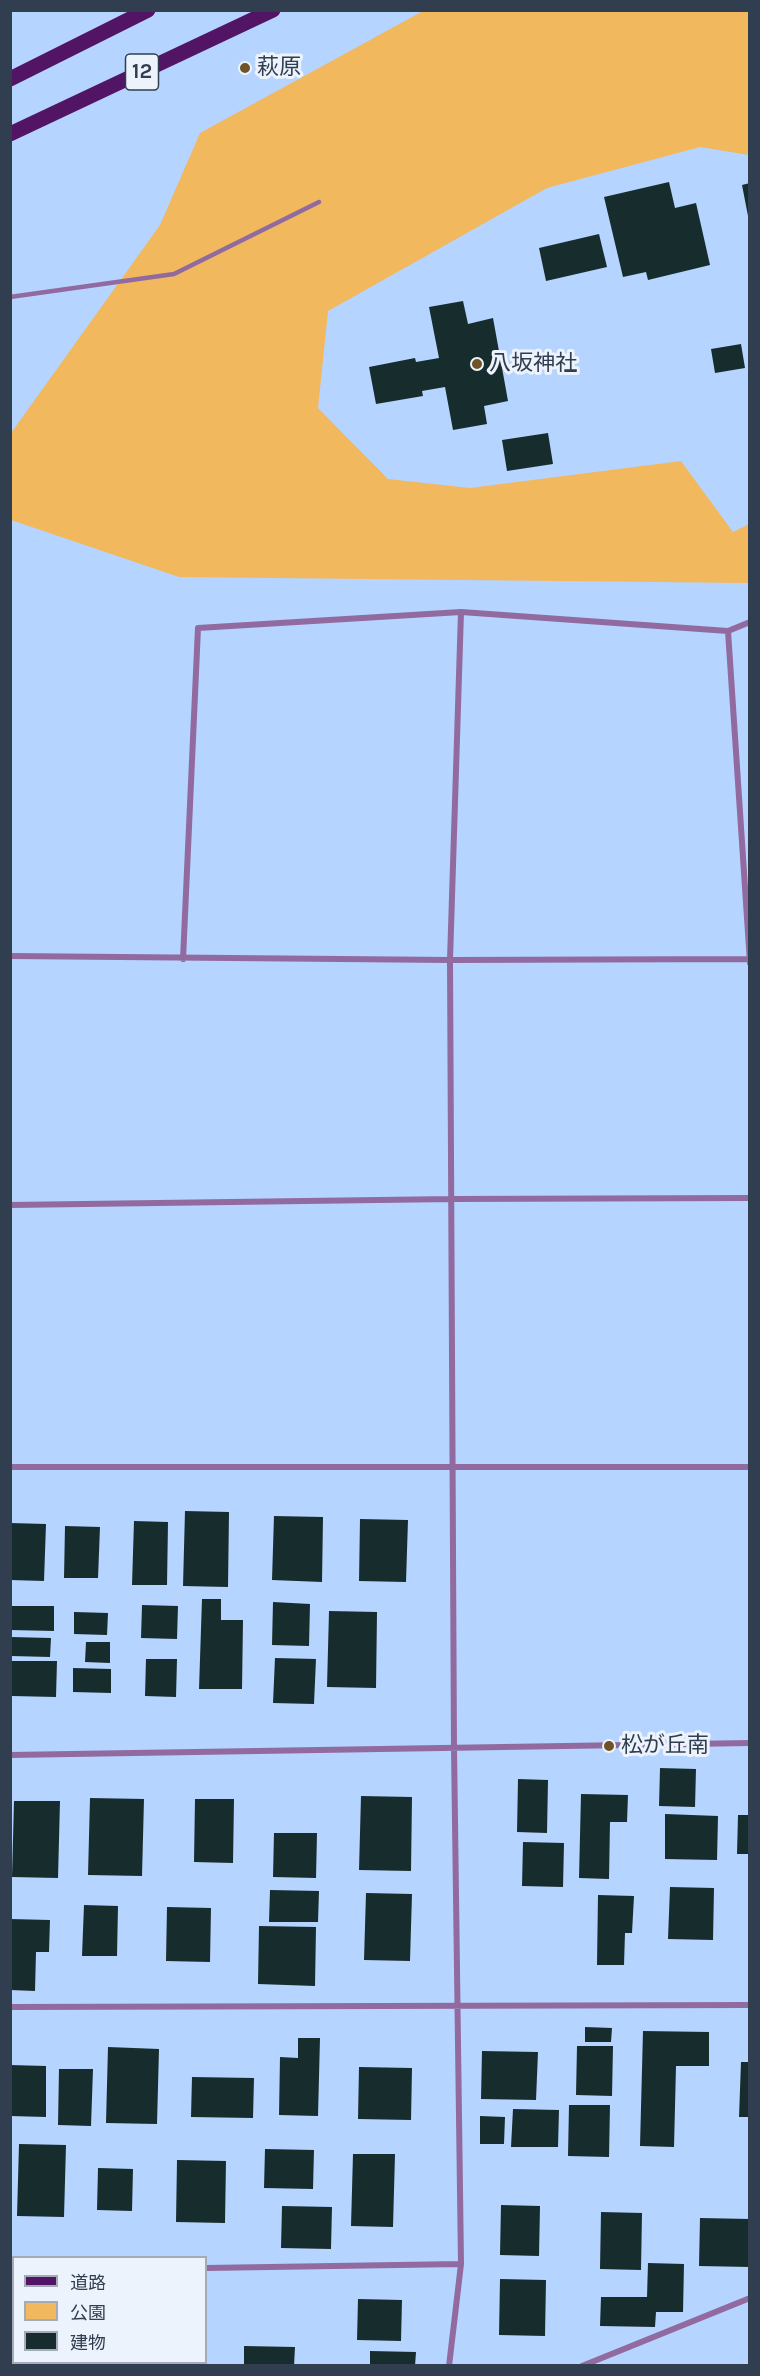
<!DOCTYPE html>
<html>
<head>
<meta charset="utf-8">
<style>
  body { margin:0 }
  #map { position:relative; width:760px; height:2376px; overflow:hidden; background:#b5d4ff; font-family:Karla,"Noto Sans JP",sans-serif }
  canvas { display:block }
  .frame { position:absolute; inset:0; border:12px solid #313e4f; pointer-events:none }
  .legend { position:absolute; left:12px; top:2256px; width:195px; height:108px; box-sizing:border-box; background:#edf3fc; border:2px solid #a2abb7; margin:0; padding:8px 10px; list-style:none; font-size:18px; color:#313e4f }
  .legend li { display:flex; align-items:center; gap:12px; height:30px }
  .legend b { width:30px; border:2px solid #a2abb7 }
</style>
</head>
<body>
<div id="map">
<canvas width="760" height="2376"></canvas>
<div class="frame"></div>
<ul class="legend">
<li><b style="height:8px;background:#521566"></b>道路</li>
<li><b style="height:16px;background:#f2b85e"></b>公園</li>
<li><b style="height:16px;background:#172d2d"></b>建物</li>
</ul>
</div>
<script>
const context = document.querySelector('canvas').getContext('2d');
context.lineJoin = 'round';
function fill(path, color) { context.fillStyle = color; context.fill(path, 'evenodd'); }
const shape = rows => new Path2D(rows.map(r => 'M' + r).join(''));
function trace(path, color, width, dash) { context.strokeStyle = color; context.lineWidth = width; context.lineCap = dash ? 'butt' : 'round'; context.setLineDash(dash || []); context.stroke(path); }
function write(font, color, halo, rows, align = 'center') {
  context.font = font + ' Karla,"Noto Sans JP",sans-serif'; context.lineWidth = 6; context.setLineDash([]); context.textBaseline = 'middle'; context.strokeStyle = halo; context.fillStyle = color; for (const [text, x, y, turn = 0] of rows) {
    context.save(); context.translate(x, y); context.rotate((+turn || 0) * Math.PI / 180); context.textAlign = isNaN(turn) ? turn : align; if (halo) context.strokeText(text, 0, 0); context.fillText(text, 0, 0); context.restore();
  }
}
fill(shape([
  [423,11,749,11,749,155,700,147,547,188,328,311,318,408,388,479,470,488,681,461,733,532,749,524,749,583,179,577,11,520,11,433,160,225,200,133]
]), '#f2b85e');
fill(shape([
  [669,182,675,208,696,203,710,265,648,280,646,272,623,277,604,197],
  [750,183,750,216,748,216,742,185],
  [599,234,607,267,546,281,539,248],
  [463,301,468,324,493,318,508,401,484,406,487,424,453,430,445,387,422,391,423,396,376,404,369,367,415,358,416,362,439,358,429,307],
  [741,344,745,368,715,373,711,349],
  [548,433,553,464,507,471,502,440],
  [185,1511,229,1512,228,1587,183,1586],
  [274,1516,323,1517,322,1582,272,1580],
  [360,1519,408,1520,406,1582,359,1581],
  [134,1521,168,1522,167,1585,132,1585],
  [10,1523,46,1524,44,1581,10,1580],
  [65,1526,100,1527,98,1578,64,1578],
  [202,1599,221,1599,221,1620,243,1620,242,1689,199,1689],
  [273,1602,310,1604,309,1646,272,1645],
  [142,1605,178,1606,177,1639,141,1638],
  [10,1606,54,1606,54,1631,10,1630],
  [329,1611,377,1612,376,1688,327,1687],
  [74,1612,108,1613,107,1635,74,1634],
  [11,1637,51,1638,50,1657,11,1656],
  [86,1642,110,1642,110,1663,85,1662],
  [275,1658,316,1659,314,1704,273,1703],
  [146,1659,177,1659,176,1697,145,1696],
  [12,1661,57,1661,56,1697,12,1696],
  [73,1668,111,1669,111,1693,73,1692],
  [660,1768,696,1769,695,1807,659,1806],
  [518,1779,548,1780,547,1833,517,1832],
  [581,1794,628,1795,627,1822,610,1822,609,1879,579,1878],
  [361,1796,412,1797,411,1871,359,1870],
  [90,1798,144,1799,142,1876,88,1875],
  [195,1799,234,1799,233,1863,194,1862],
  [14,1801,60,1801,58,1878,12,1877],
  [665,1814,718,1816,717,1860,665,1859],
  [738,1815,750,1815,750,1854,737,1854],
  [274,1833,317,1833,316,1878,273,1877],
  [523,1842,564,1843,563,1887,522,1886],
  [670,1887,714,1888,713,1940,668,1939],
  [270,1890,319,1891,318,1922,269,1922],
  [366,1893,412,1894,410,1961,364,1960],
  [598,1895,634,1896,632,1933,625,1933,624,1965,597,1965],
  [84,1905,118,1906,117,1956,82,1956],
  [167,1907,211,1908,210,1962,166,1961],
  [10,1919,50,1920,49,1952,36,1952,35,1991,10,1990],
  [259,1926,316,1927,315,1986,258,1984],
  [585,2027,612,2028,611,2042,585,2042],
  [643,2031,709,2032,709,2066,676,2066,674,2147,640,2146],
  [298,2038,320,2038,318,2116,279,2115,280,2057,298,2058],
  [577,2046,613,2046,612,2096,576,2095],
  [108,2047,159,2049,157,2124,106,2123],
  [482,2051,538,2052,536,2100,481,2099],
  [741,2062,750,2062,750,2117,739,2117],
  [10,2065,46,2066,46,2117,10,2116],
  [359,2067,412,2068,411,2120,358,2119],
  [59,2069,93,2069,91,2126,58,2125],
  [192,2077,254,2078,253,2118,191,2117],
  [569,2105,610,2105,609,2157,568,2156],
  [513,2109,559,2110,558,2147,511,2147],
  [480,2116,505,2117,504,2144,480,2144],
  [19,2144,66,2145,64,2217,17,2216],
  [265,2149,314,2150,313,2189,264,2188],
  [353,2154,395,2154,393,2227,351,2226],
  [177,2160,226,2161,225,2223,176,2222],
  [98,2168,133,2169,132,2211,97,2210],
  [501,2205,540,2206,539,2256,500,2255],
  [282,2206,332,2207,331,2249,281,2248],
  [601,2212,642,2213,641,2270,600,2269],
  [700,2218,750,2219,750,2267,699,2266],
  [648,2263,684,2264,683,2312,656,2312,655,2327,600,2326,601,2297,647,2297],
  [500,2279,546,2280,545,2336,499,2335],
  [358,2299,402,2300,401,2341,357,2340],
  [244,2346,295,2347,294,2366,244,2366],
  [370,2351,416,2352,415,2366,370,2366],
  [62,2362,97,2362,97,2366,62,2366]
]), '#172d2d');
trace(shape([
  [10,297,174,274,319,202]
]), '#916aa0', 4.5);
trace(shape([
  [728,631,750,622],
  [10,956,450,960,748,959],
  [183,959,198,628,461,612],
  [10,1205,452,1199,750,1198],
  [10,1467,750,1467],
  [10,1755,750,1743],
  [10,2007,750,2005],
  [206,2268,461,2264],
  [10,2271,14,2271],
  [449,2366,461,2264,454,1748,450,960,461,612,728,631,750,963],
  [582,2366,750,2298]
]), '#916aa0', 6);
trace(shape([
  [10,79,148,10],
  [10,134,273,10]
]), '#521566', 15);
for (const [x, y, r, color] of [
  [245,68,6,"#6f5225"],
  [477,364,6,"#6f5225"],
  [609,1746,6,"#6f5225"]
]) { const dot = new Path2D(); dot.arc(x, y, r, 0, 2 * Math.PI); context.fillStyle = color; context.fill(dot); trace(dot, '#edf3fc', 2); }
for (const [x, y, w] of [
  [142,72,33]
]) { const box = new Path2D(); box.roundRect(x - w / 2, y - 18, w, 36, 4.5); context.fillStyle = '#edf3fc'; context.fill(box); trace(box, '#313e4f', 1.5); }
write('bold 21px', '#313e4f', null, [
  ["12",142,72]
]);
write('22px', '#313e4f', '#edf3fc', [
  ["萩原",257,68],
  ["八坂神社",489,364],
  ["松が丘南",621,1746]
], 'left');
</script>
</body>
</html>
